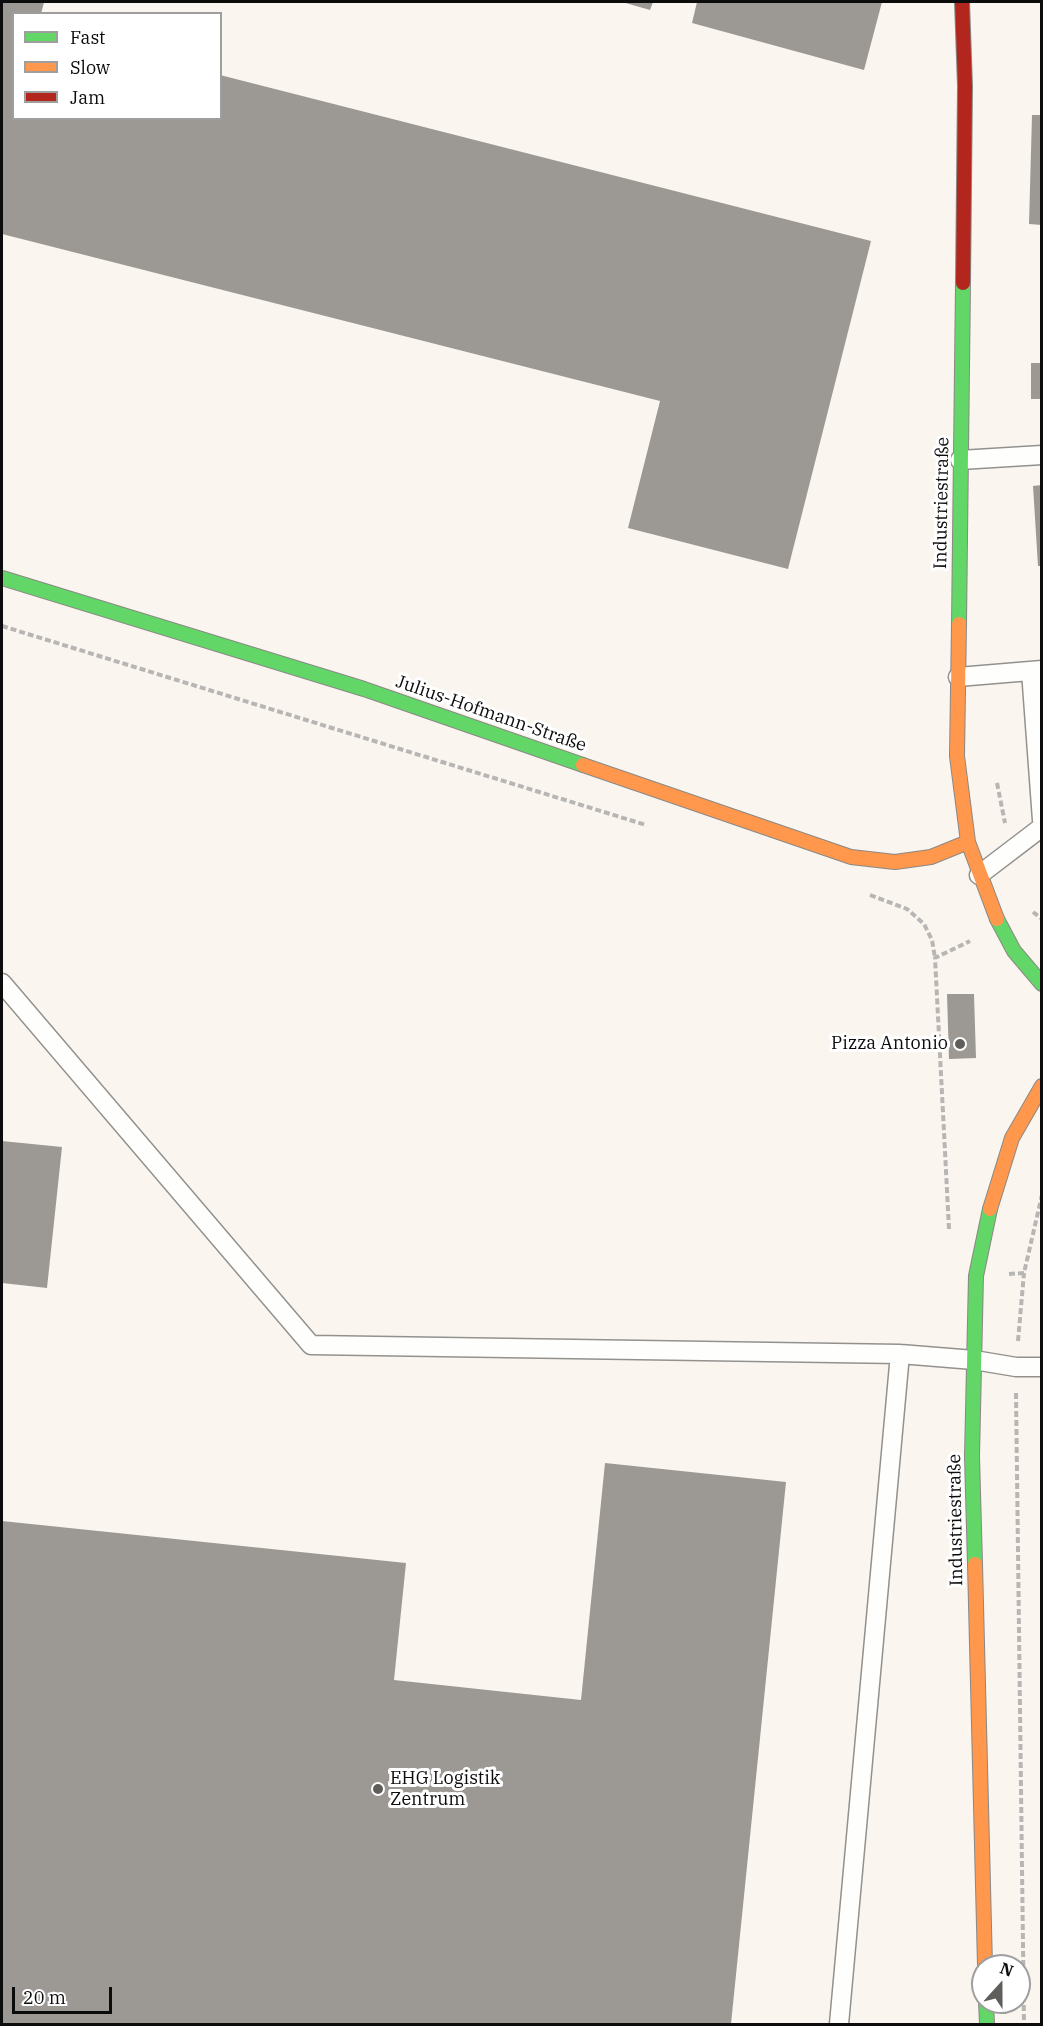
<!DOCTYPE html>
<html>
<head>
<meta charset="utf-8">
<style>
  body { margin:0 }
  #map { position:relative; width:1043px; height:2026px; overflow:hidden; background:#faf6ef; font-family:"IBM Plex Serif",serif }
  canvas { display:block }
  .frame { position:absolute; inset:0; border:3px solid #0c0c0c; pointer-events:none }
  .legend { position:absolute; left:12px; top:12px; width:210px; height:108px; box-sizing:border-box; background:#fff; border:2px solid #9e9e9e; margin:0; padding:8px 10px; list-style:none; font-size:18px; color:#0c0c0c }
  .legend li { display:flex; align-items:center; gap:12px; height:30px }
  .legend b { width:30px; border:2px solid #9e9e9e }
  .north { position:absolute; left:971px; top:1954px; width:60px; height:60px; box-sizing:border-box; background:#fff; border:2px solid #9e9e9e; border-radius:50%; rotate:21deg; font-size:16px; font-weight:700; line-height:24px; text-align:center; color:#0c0c0c }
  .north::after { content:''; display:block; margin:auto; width:21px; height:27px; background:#5f5e5b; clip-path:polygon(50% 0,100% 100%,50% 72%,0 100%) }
  .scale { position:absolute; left:12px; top:1987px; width:100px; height:27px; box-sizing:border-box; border:3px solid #0c0c0c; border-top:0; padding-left:8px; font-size:18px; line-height:21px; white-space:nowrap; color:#0c0c0c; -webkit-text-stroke:4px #fff; paint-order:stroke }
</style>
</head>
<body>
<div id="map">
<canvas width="1043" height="2026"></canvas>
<div class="frame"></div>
<ul class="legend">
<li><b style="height:8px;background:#63d668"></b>Fast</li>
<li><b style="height:8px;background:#ff974d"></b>Slow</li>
<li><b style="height:8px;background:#b3261e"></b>Jam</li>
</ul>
<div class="north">N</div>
<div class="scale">20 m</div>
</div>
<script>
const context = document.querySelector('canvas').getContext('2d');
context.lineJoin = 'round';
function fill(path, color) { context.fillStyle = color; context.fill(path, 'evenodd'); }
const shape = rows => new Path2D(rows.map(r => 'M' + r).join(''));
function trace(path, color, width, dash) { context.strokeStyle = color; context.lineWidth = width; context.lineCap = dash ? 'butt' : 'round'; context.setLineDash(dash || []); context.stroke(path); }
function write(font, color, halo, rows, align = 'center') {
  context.font = font + ' "IBM Plex Serif",serif'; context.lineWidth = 6; context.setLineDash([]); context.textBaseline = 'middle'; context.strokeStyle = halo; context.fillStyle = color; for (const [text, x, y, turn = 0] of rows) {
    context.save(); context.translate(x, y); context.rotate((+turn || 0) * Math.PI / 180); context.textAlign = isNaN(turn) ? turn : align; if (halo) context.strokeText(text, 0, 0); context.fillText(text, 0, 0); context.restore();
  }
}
fill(shape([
  [2,2,44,2,41,14,14,14,14,118,220,118,220,75,871,241,788,569,628,528,660,401,2,234],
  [622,2,653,2,650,10],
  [697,2,882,2,864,70,692,23],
  [1032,115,1042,115,1042,225,1029,224],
  [1031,363,1042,363,1042,399,1031,399],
  [1042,485,1042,566,1038,566,1033,486],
  [947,994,974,994,976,1058,949,1059],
  [2,1141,62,1147,47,1288,2,1283],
  [605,1463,786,1482,731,2024,2,2024,2,1521,406,1563,394,1680,581,1700]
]), '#9c9995');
const lane = shape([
  [960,460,1042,455],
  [1031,671,1042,820],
  [958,677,1042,670],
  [979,875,1042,827],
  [2,983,311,1345,900,1354,974,1360,1016,1367,1042,1367],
  [839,2024,900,1354]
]);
const fast = shape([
  [2,578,364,689,583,765],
  [959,624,963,283],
  [997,919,1014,951,1042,984],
  [975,1564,972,1456,976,1276,990,1209],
  [986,2002,987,2024]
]);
const slow = shape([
  [959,624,957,756,968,842,997,919],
  [583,765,851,857,895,862,931,857,968,842],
  [990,1209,1012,1138,1042,1086],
  [975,1564,985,1966]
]);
const jam = shape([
  [962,2,965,86,963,283]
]);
trace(lane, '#93918e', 21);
trace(fast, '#8a8885', 16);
trace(slow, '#8a8885', 16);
trace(jam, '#8a8885', 16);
trace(shape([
  [2,626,646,825],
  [997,783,1005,823],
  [870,895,907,909,924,924,932,940,935,958],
  [1033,912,1042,919],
  [949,1229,935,958,970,941],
  [1009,1274,1024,1273,1042,1195],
  [1018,1341,1024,1273],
  [1016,1393,1024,2024]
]), '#b7b6b5', 4, [6, 3]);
trace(lane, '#fefefd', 18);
trace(fast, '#63d668', 14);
trace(slow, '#ff974d', 14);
trace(jam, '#b3261e', 14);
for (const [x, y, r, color] of [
  [960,1044,6,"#5f5e5b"],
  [378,1789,6,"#5f5e5b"]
]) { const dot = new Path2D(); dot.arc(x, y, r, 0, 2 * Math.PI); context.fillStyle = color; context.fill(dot); trace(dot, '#fff', 2); }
write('18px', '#0c0c0c', '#fff', [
  ["Industriestraße",942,503,-89],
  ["Julius-Hofmann-Straße",491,714,19],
  ["Industriestraße",956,1520,-91]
]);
write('18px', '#0c0c0c', '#fff', [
  ["Pizza Antonio",948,1044],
  ["EHG Logistik",390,1779,"left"],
  ["Zentrum",390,1800,"left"]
], 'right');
</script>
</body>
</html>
